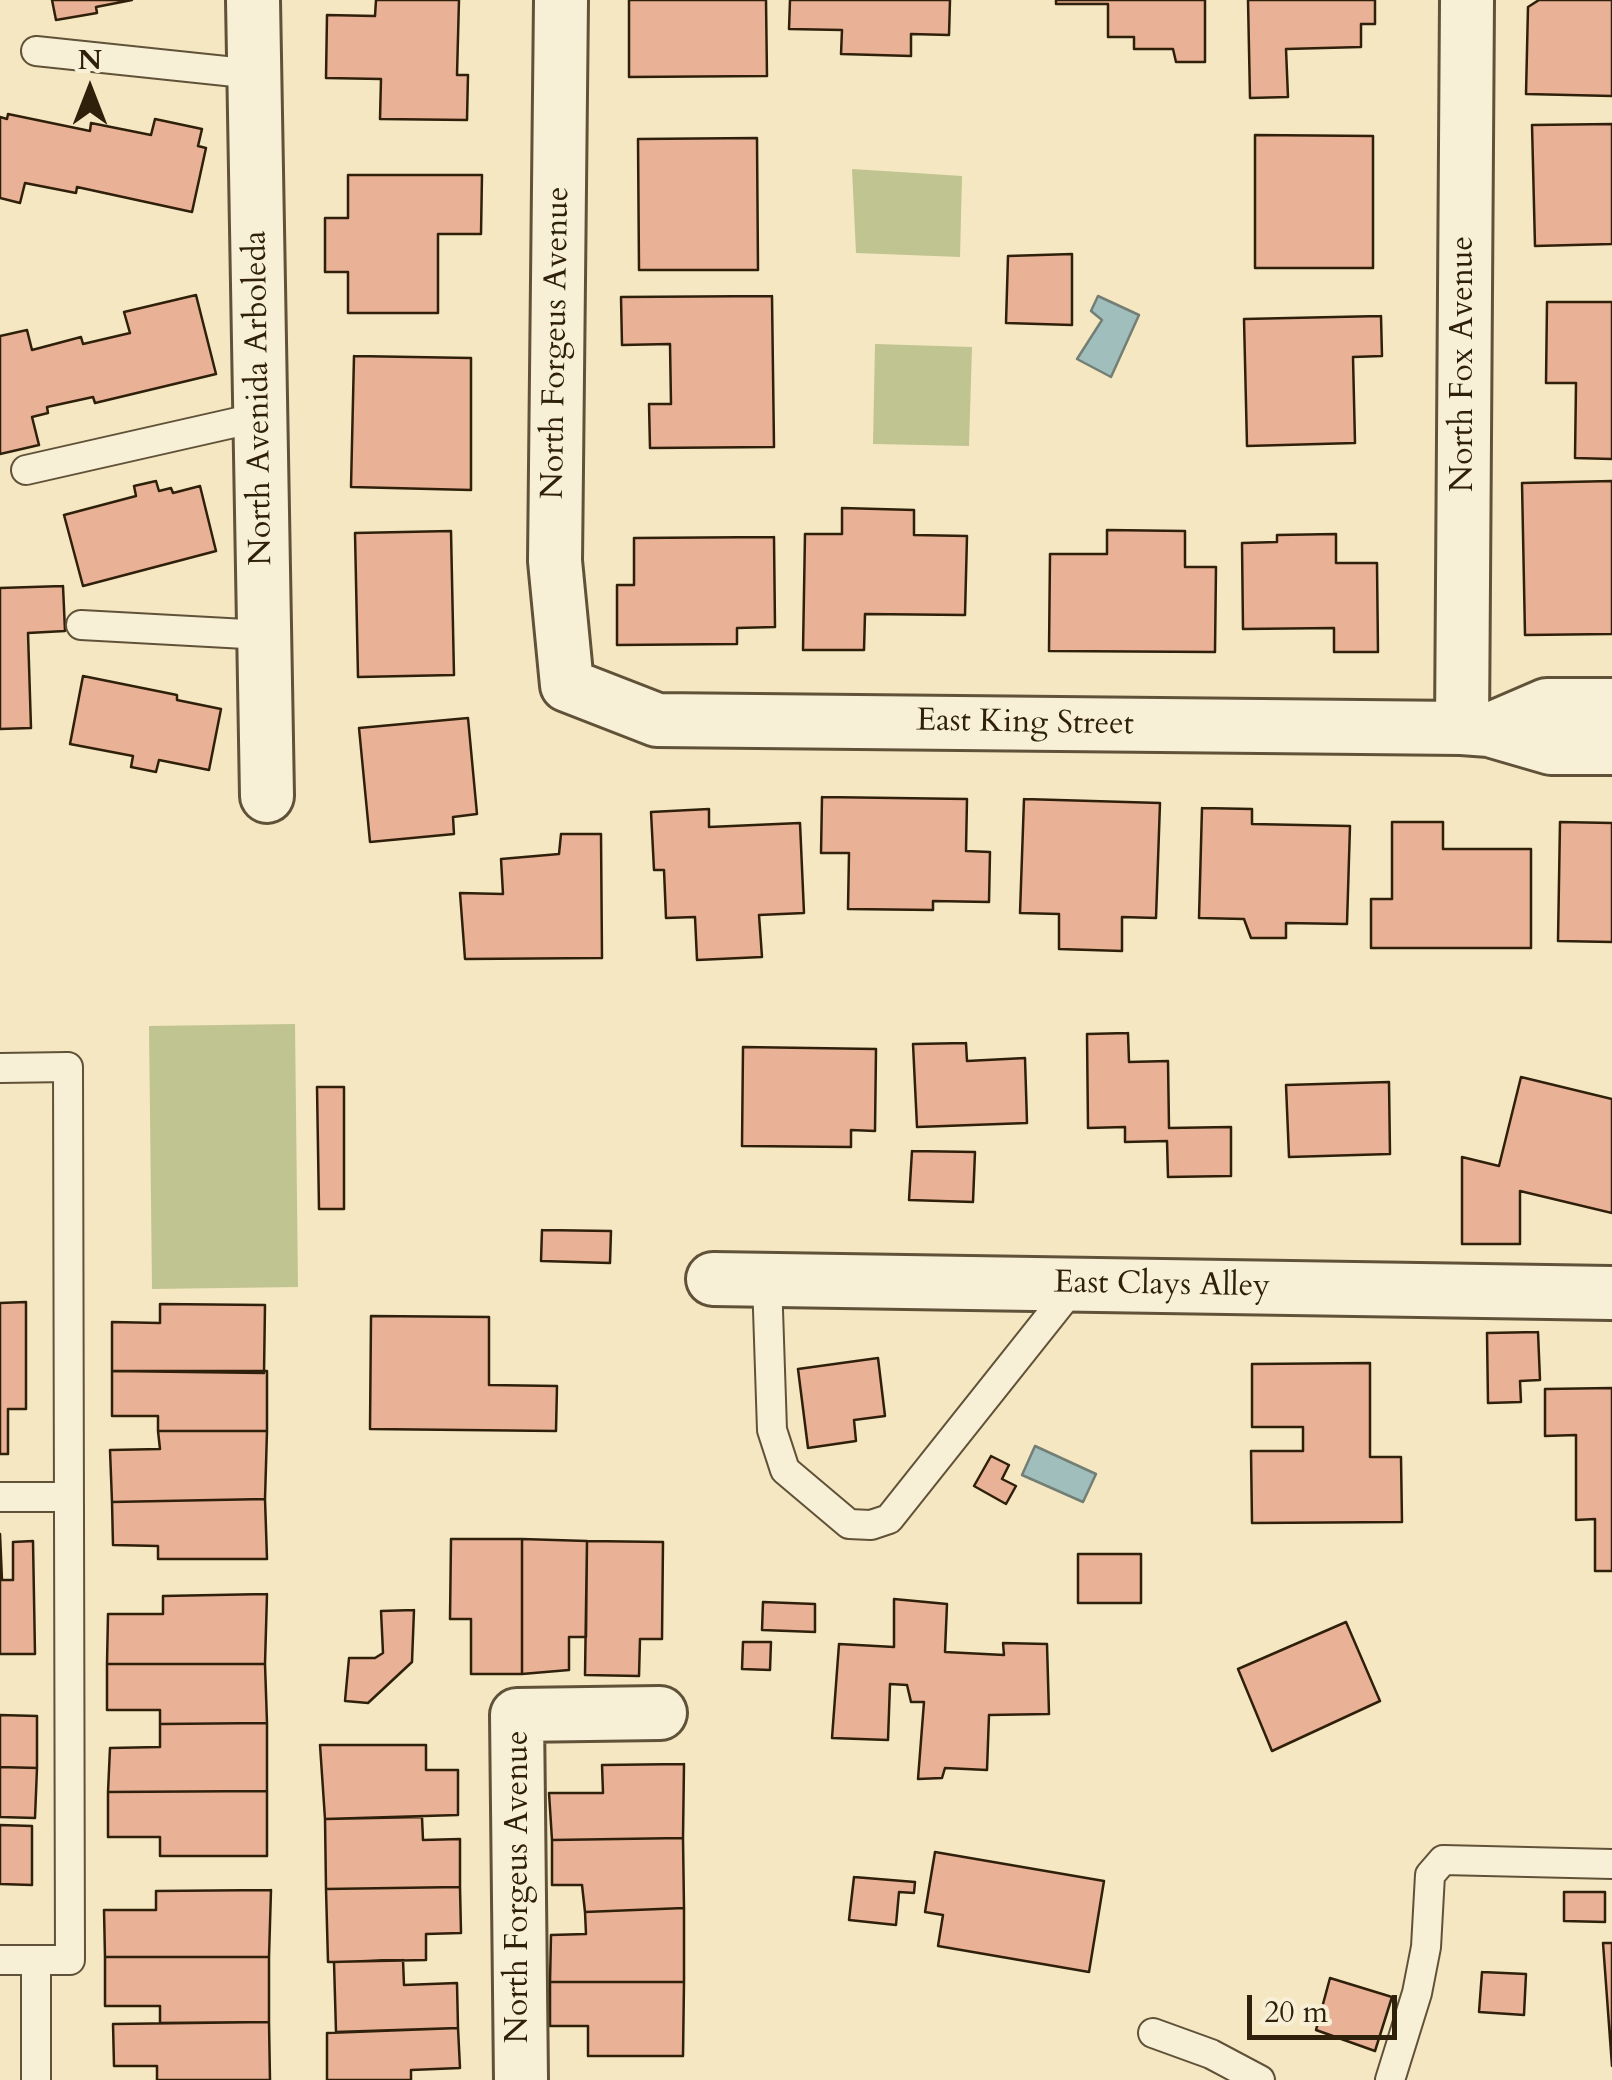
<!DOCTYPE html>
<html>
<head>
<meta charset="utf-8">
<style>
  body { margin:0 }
  #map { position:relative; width:1612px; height:2080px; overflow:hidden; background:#f5e7c1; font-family:Cardo,serif }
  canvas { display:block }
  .north { position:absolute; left:40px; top:40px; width:100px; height:100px; -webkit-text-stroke:8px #f8efd7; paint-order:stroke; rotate:0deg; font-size:28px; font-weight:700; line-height:40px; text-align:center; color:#2f200b }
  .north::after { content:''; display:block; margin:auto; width:35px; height:45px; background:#2f200b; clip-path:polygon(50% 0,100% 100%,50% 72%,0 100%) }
  .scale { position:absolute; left:1247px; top:1995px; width:150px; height:45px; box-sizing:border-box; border:5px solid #2f200b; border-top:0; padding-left:12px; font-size:30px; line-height:35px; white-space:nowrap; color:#2f200b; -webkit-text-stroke:8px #f8efd7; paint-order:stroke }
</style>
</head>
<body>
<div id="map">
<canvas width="1612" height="2080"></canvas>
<div class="north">N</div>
<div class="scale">20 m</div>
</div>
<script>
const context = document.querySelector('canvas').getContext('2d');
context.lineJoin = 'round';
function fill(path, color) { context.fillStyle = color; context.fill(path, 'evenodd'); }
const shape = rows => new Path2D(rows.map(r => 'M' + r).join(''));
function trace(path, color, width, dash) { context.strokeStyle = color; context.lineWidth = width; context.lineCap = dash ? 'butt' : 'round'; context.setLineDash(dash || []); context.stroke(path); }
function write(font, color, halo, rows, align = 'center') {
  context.font = font + ' Cardo,serif'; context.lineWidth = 9; context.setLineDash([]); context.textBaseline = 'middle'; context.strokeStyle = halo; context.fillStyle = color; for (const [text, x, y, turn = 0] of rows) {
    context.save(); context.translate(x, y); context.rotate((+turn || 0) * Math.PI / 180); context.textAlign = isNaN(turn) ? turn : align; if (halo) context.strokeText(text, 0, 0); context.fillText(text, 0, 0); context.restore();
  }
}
fill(shape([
  [852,169,962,176,960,257,856,253],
  [875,344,972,347,969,446,873,444],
  [295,1024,298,1287,152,1289,149,1026]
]), '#c0c490');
const water = shape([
  [1098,296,1139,315,1111,377,1077,359,1102,320,1091,311,1098,296],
  [1035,1446,1096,1474,1083,1502,1022,1475,1035,1446]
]);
fill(water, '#a0bebc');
trace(water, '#737f75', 2.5);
const building = shape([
  [52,0,132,0,96,7,97,13,56,20,52,0],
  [376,0,459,0,457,75,468,75,467,120,380,119,381,79,326,78,327,15,375,16,376,0],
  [629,0,766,0,767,76,629,77,629,0],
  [790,0,950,0,949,35,911,34,911,56,841,54,842,30,789,29,790,0],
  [1056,0,1205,0,1205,62,1176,62,1173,49,1134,49,1134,37,1108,37,1108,4,1056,4,1056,0],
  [1248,0,1375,0,1375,24,1361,24,1361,47,1286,49,1288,97,1250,98,1248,0],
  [1539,0,1612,0,1612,96,1526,94,1528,7,1539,0],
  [8,114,90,131,91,123,151,135,155,119,202,129,198,146,206,148,192,212,77,187,76,193,25,183,20,203,0,198,0,117,7,119,8,114],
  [1612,124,1612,244,1535,246,1532,125,1612,124],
  [1255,135,1373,136,1373,268,1255,268,1255,135],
  [757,138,758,270,639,270,638,139,757,138],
  [348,175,482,175,481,234,438,234,438,313,348,313,348,272,325,272,325,218,348,218,348,175],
  [1072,254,1072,325,1006,323,1008,256,1072,254],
  [196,295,216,374,95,403,93,397,47,407,48,413,32,417,39,445,0,454,0,336,27,330,32,350,81,337,83,344,130,333,124,312,196,295],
  [772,296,774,447,650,448,649,404,671,404,670,344,622,345,621,297,772,296],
  [1547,302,1612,302,1612,459,1575,458,1576,383,1546,383,1547,302],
  [1381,316,1382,356,1353,357,1355,443,1247,446,1244,319,1381,316],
  [354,356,471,358,471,490,351,487,354,356],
  [156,481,159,491,171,488,173,493,200,486,216,551,83,586,64,515,136,496,134,486,156,481],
  [1612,481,1612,634,1525,635,1522,483,1612,481],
  [842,508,914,510,914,535,967,536,965,615,865,614,864,650,803,650,805,534,842,534,842,508],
  [1107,530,1185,531,1185,567,1216,567,1215,652,1049,651,1050,554,1107,554,1107,530],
  [451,531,454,675,358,677,355,533,451,531],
  [1336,534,1336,563,1377,563,1378,652,1334,652,1334,628,1243,629,1242,543,1277,542,1277,535,1336,534],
  [774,537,775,627,737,628,737,644,617,645,617,585,634,585,634,538,774,537],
  [63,586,65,631,28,633,31,728,0,729,0,588,63,586],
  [83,676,177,695,177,700,221,709,209,770,159,760,156,772,131,767,133,756,70,744,83,676],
  [468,718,477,814,453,817,454,834,370,842,359,728,468,718],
  [822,797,967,799,966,851,990,852,989,902,933,901,933,910,848,909,849,853,821,853,822,797],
  [1024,799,1160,803,1156,918,1122,917,1122,951,1059,949,1059,914,1020,913,1024,799],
  [1202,808,1252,809,1252,824,1350,826,1347,924,1286,923,1286,938,1251,938,1244,919,1199,918,1202,808],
  [709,809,709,827,800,823,804,913,759,915,762,957,697,960,695,917,666,918,664,870,654,870,651,812,709,809],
  [1392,822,1443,822,1443,849,1531,849,1531,948,1371,948,1371,899,1392,899,1392,822],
  [1560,822,1612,823,1612,942,1558,941,1560,822],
  [561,834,601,834,602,958,465,959,460,893,503,894,501,859,559,854,561,834],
  [1128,1033,1129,1062,1168,1061,1169,1128,1231,1127,1231,1176,1168,1177,1167,1141,1125,1142,1125,1127,1088,1128,1087,1034,1128,1033],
  [966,1043,967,1061,1025,1058,1027,1123,917,1127,913,1044,966,1043],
  [743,1047,876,1049,875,1131,851,1130,851,1147,742,1146,743,1047],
  [1521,1077,1612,1099,1612,1213,1520,1191,1520,1244,1462,1244,1462,1157,1499,1166,1521,1077],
  [1389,1082,1390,1154,1289,1157,1286,1085,1389,1082],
  [317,1087,344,1087,344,1209,319,1209,317,1087],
  [912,1151,975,1152,973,1202,909,1200,912,1151],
  [542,1230,611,1231,610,1263,541,1261,542,1230],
  [26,1302,26,1409,8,1409,8,1454,0,1454,0,1303,26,1302],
  [160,1304,265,1305,264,1373,112,1371,112,1322,160,1323,160,1304],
  [371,1316,489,1317,489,1385,557,1386,556,1431,370,1429,371,1316],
  [1538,1332,1540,1380,1520,1381,1521,1402,1488,1403,1487,1333,1538,1332],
  [878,1358,885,1416,854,1420,856,1441,808,1448,798,1369,878,1358],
  [1370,1363,1370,1457,1401,1457,1402,1522,1252,1523,1251,1451,1303,1451,1303,1427,1252,1427,1252,1364,1370,1363],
  [112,1371,267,1371,267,1431,158,1431,158,1416,112,1416,112,1371],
  [1612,1388,1612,1571,1595,1571,1595,1519,1576,1520,1576,1435,1545,1436,1545,1389,1612,1388],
  [158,1431,267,1431,265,1499,112,1502,110,1450,160,1449,158,1431],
  [991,1456,1009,1465,1002,1479,1016,1486,1006,1504,974,1486,991,1456],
  [265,1499,267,1559,158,1559,158,1546,113,1545,112,1502,265,1499],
  [0,1534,2,1580,13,1580,13,1542,33,1541,35,1654,0,1654,0,1534],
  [451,1539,522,1539,522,1674,471,1674,471,1619,450,1619,451,1539],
  [522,1539,587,1541,586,1637,569,1637,569,1670,522,1674,522,1539],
  [587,1541,663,1542,662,1639,640,1639,639,1676,585,1675,587,1541],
  [1078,1554,1141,1554,1141,1603,1078,1603,1078,1554],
  [267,1594,265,1664,107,1664,108,1614,163,1614,163,1596,267,1594],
  [894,1599,947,1604,945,1652,1004,1655,1003,1643,1047,1644,1049,1714,989,1715,987,1770,945,1768,942,1778,918,1779,924,1702,911,1702,907,1685,890,1684,888,1740,832,1738,839,1644,894,1647,894,1599],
  [763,1602,815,1604,815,1632,762,1630,763,1602],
  [414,1610,412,1662,368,1703,345,1701,349,1658,375,1658,383,1653,381,1611,414,1610],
  [1346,1622,1380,1701,1272,1751,1238,1669,1346,1622],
  [743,1642,771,1642,770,1670,742,1669,743,1642],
  [107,1664,265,1664,267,1723,160,1724,160,1710,107,1710,107,1664],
  [0,1715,37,1716,37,1768,0,1767,0,1715],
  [267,1723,267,1791,108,1792,110,1748,160,1747,160,1724,267,1723],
  [320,1745,426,1745,426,1770,458,1770,458,1815,325,1819,320,1745],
  [684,1764,683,1838,552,1840,549,1793,603,1793,602,1765,684,1764],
  [0,1767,37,1768,35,1818,0,1817,0,1767],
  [267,1791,267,1856,160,1856,160,1837,108,1837,108,1792,267,1791],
  [422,1817,423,1840,460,1839,460,1887,326,1889,325,1819,422,1817],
  [0,1825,32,1826,32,1885,0,1884,0,1825],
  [683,1838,684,1908,585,1912,582,1885,552,1885,552,1840,683,1838],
  [935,1852,1104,1881,1089,1972,938,1946,943,1915,925,1912,935,1852],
  [854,1877,915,1882,914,1893,899,1892,896,1925,849,1920,854,1877],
  [460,1887,461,1933,426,1934,426,1960,328,1962,326,1889,460,1887],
  [271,1890,269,1957,105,1957,104,1910,156,1910,156,1891,271,1890],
  [1564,1892,1605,1892,1605,1922,1564,1921,1564,1892],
  [684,1908,684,1982,550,1982,551,1935,586,1934,585,1912,684,1908],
  [1603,1943,1612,1943,1612,2066,1603,1943],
  [105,1957,269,1957,269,2022,160,2023,160,2006,105,2006,105,1957],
  [403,1960,404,1985,457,1983,458,2028,336,2032,334,1962,403,1960],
  [1482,1972,1526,1974,1524,2015,1479,2012,1482,1972],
  [1330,1978,1392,1997,1375,2051,1316,2030,1330,1978],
  [550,1982,684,1982,683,2056,588,2056,588,2026,550,2026,550,1982],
  [269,2022,270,2080,157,2080,157,2066,114,2066,113,2024,269,2022],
  [458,2028,460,2068,411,2070,411,2080,327,2080,327,2033,458,2028]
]);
fill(building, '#e9b195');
trace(building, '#2f200b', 2.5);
const lane = shape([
  [36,51,254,74],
  [26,470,260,417],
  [81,625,264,635],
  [0,1068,68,1067,70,1960,0,1960],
  [767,1280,772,1430,785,1470,849,1524,871,1525,889,1519,1075,1285],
  [0,1497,69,1497],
  [36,1960,36,2080],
  [1153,2033,1211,2054,1260,2080],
  [1390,2080,1417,1993,1426,1947,1430,1875,1443,1860,1612,1864]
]);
const street = shape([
  [253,0,267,796],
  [561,0,555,561,567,685,657,720,1462,728,1489,730,1551,748,1612,748],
  [1462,728,1467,0],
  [1489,730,1547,705,1612,705],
  [713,1279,1612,1293],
  [521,2080,517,1715,660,1713]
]);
trace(lane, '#605238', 32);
trace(street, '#605238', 58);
trace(lane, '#f8efd7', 28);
trace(street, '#f8efd7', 52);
write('32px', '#2f200b', '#f8efd7', [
  ["North Forgeus Avenue",557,343,-89],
  ["North Fox Avenue",1465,364,-90],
  ["North Avenida Arboleda",260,398,-91],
  ["East King Street",1025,724,1],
  ["East Clays Alley",1162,1286,1],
  ["North Forgeus Avenue",520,1887,-90]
]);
</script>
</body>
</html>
